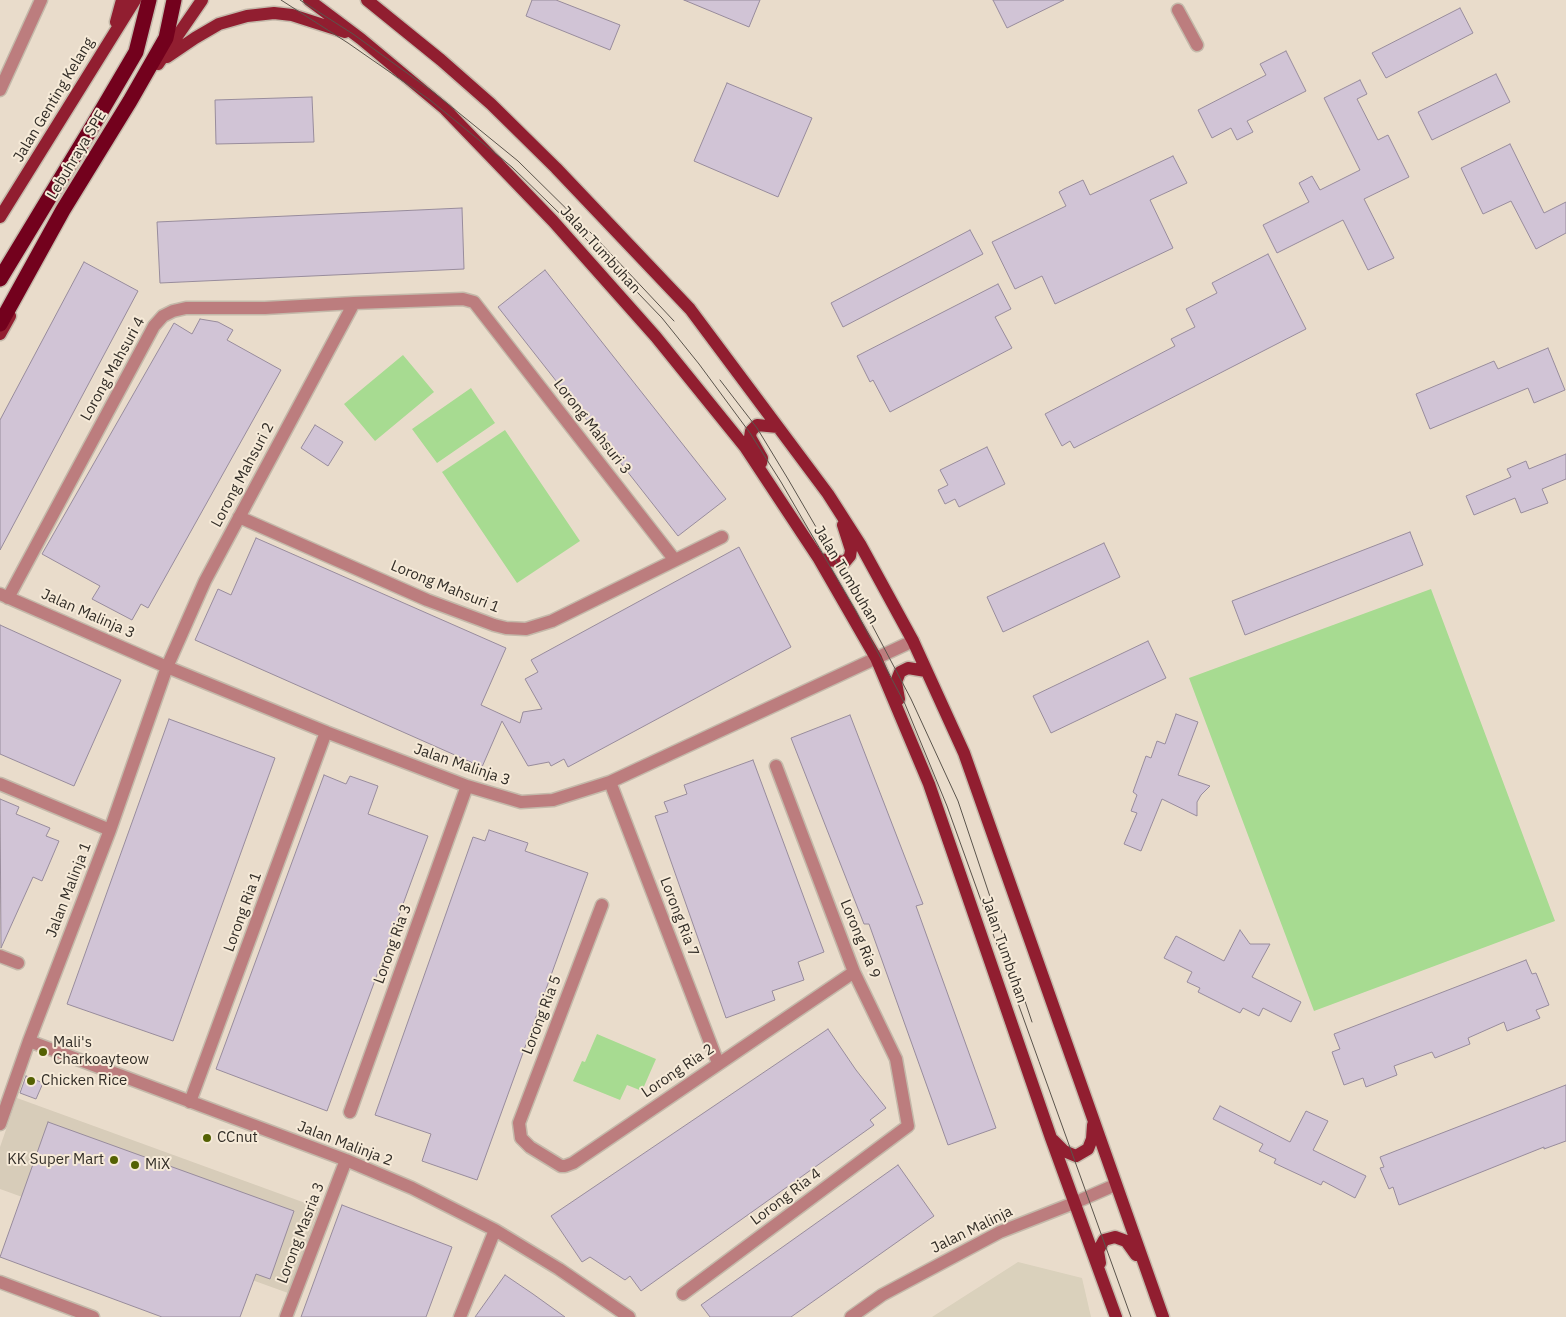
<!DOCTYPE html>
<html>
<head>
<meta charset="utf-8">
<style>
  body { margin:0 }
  canvas { display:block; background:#e9dccb }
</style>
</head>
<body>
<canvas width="1566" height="1317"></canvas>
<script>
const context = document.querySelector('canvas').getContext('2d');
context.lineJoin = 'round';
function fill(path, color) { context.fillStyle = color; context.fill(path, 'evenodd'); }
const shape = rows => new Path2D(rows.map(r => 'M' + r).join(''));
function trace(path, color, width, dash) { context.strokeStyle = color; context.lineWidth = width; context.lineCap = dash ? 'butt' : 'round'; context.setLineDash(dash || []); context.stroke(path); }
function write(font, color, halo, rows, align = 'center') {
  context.font = font + ' "IBM Plex Sans",sans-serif'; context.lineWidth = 4; context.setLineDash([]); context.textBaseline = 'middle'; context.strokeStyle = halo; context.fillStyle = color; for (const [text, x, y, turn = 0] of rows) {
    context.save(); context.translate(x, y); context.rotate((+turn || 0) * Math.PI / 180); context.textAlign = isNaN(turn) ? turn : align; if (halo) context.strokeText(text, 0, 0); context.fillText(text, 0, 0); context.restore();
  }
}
fill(shape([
  [17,1098,319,1208,288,1293,0,1189,0,1147]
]), '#d7ccb9');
fill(shape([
  [1018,1262,1082,1278,1091,1317,932,1317]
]), '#dad1bc');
fill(shape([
  [403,355,434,392,375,441,344,404],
  [471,388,495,423,437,463,412,429],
  [505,430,580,541,517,583,442,472],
  [1431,589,1555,921,1314,1011,1189,678],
  [597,1034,656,1059,642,1091,627,1085,620,1100,573,1081,582,1061,585,1062]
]), '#a7db91');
const building = shape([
  [532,0,556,0,620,25,610,50,526,16,532,0],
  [684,0,760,0,749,27,684,0],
  [993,0,1064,0,1007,28,993,0],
  [1460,8,1473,33,1386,78,1372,53,1460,8],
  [1286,51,1306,91,1247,121,1253,132,1237,140,1231,128,1212,138,1198,110,1266,75,1260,64,1286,51],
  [1496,74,1510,102,1432,140,1418,112,1496,74],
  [1360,80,1367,94,1357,99,1378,140,1388,135,1409,177,1364,199,1394,258,1368,270,1343,220,1277,253,1263,225,1309,202,1299,183,1312,176,1320,190,1360,170,1324,98,1360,80],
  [727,83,812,118,778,197,694,161,727,83],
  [312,97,314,142,216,144,215,100,312,97],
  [1510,144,1544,213,1566,202,1566,233,1536,249,1511,201,1483,214,1461,168,1510,144],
  [1173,156,1187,183,1150,200,1173,248,1055,304,1042,276,1015,289,992,242,1066,206,1059,192,1064,189,1083,180,1090,195,1173,156],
  [462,208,464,269,160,283,157,222,462,208],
  [970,230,983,254,843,327,831,303,970,230],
  [1268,254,1306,329,1074,448,1070,441,1062,446,1045,414,1175,346,1171,339,1195,327,1186,309,1217,293,1212,283,1268,254],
  [84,262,138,291,0,550,0,420,84,262],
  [545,270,726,499,678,536,498,307,545,270],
  [998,284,1011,309,995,317,1012,348,890,412,873,380,870,382,857,356,998,284],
  [200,319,218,322,233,330,227,340,281,370,148,608,141,604,132,620,92,599,100,586,42,554,174,323,192,334,200,319],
  [1548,348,1565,390,1534,403,1528,388,1430,429,1416,394,1494,361,1498,369,1548,348],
  [315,425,343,442,328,466,301,448,315,425],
  [987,447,1005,484,959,507,955,499,945,504,938,490,948,485,940,470,987,447],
  [1566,454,1566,479,1542,489,1548,503,1521,513,1515,498,1474,515,1466,496,1511,477,1507,469,1526,461,1529,469,1566,454],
  [1410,532,1423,565,1245,635,1232,601,1410,532],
  [256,538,506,648,481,705,520,723,523,712,542,709,525,679,538,672,531,660,739,547,791,647,568,767,564,759,551,766,549,762,528,766,502,721,482,767,195,640,218,589,231,595,256,538],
  [1104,543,1120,577,1003,632,987,597,1104,543],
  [0,625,121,680,74,786,0,754,0,625],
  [1148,641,1166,678,1051,733,1033,696,1148,641],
  [1176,714,1198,722,1178,775,1210,786,1201,795,1197,802,1197,816,1162,799,1141,851,1124,844,1137,813,1131,811,1137,795,1133,792,1146,756,1151,758,1157,741,1165,744,1176,714],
  [850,715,923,904,916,906,996,1128,948,1145,869,924,864,924,791,738,850,715],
  [169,719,275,758,173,1041,67,1004,169,719],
  [753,760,824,952,798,962,804,980,772,991,775,1000,726,1018,655,816,668,812,664,802,687,794,684,785,753,760],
  [324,775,346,784,350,776,378,786,368,814,428,836,327,1111,216,1069,324,775],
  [0,799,19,807,16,814,50,828,46,836,59,841,42,881,33,877,1,948,0,799],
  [489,830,528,843,525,851,588,873,477,1180,422,1161,431,1134,375,1115,473,837,485,841,489,830],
  [1240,930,1250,944,1270,944,1252,977,1301,1002,1291,1022,1263,1008,1259,1016,1243,1008,1240,1013,1198,992,1200,988,1187,982,1192,972,1164,958,1176,936,1224,961,1240,930],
  [1526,960,1532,974,1536,973,1549,1005,1536,1010,1540,1018,1507,1031,1504,1022,1468,1038,1470,1044,1435,1058,1432,1052,1394,1066,1397,1075,1366,1087,1363,1078,1344,1085,1332,1052,1340,1049,1334,1034,1526,960],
  [828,1029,856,1070,886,1108,870,1120,874,1125,641,1291,630,1276,625,1280,590,1257,582,1262,551,1216,828,1029],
  [26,1076,43,1083,36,1099,20,1093,26,1076],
  [1566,1085,1566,1141,1544,1149,1544,1147,1399,1205,1393,1187,1389,1189,1380,1168,1384,1167,1380,1157,1566,1085],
  [1220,1106,1290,1142,1306,1111,1328,1121,1313,1150,1366,1176,1355,1198,1323,1181,1321,1185,1274,1163,1276,1159,1259,1151,1263,1144,1213,1119,1220,1106],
  [48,1122,294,1211,270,1279,256,1274,240,1317,162,1317,0,1257,48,1122],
  [898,1165,934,1216,791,1317,710,1317,701,1305,898,1165],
  [342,1205,452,1247,426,1317,301,1317,342,1205],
  [505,1275,533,1294,565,1317,475,1317,505,1275]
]);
fill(building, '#d1c4d6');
trace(building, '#988c9c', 1);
const minor = shape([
  [1178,10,1197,45],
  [0,90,41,0],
  [239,517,427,600,494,625,506,628,526,629,552,621,722,537],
  [0,594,167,667,326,732,467,786,521,802,553,800,610,782,913,641],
  [8,598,154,326,163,316,173,311,186,308,265,308,354,303,463,299,474,302,674,559],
  [610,782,718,1063],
  [0,784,110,830],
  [602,905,519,1123,521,1138,530,1147,561,1166,565,1166,573,1163,854,972],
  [0,956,18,963],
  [29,1041,346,1160,412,1188,495,1230,559,1269,629,1317],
  [190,1102,326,732],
  [350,1112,467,786],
  [0,1124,29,1041,110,830,167,667,205,581,354,303],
  [0,1282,93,1317],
  [683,1294,908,1126,896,1059,854,972,776,766],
  [286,1317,346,1160],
  [460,1317,495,1230],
  [851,1317,882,1295,1000,1232,1074,1203,1115,1185]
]);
const major = shape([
  [309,0,361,39,445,109,553,221,656,337,745,447,819,559,876,658,929,784,1051,1138,1116,1317],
  [367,0,441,60,491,104,556,168,690,309,828,494,860,544,913,641,964,753,1163,1317],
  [116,22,122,0],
  [167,57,195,38,219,24,247,16,274,13,292,15,345,32],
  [158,64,202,0],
  [0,217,135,0],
  [0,334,10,316],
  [761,463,762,458,750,437,751,431,757,425,778,427],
  [819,559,845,562,850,556,851,550,843,525],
  [899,699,896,682,900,672,908,668,926,671],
  [1053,1140,1064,1151,1076,1156,1088,1149,1092,1139,1093,1125],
  [1100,1263,1098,1251,1104,1240,1115,1237,1126,1241,1136,1255]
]);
const highway = shape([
  [0,279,92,127,136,52,149,0],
  [0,324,63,210,130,101,166,38,174,0]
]);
trace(minor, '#c4b9aa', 15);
trace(major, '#c4b9aa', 15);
trace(highway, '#c4b9aa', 18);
trace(minor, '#bc7d7e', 12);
trace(major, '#911e30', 12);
trace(highway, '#73011d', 15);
trace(shape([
  [281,0,348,43,430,100,512,167,590,243,662,318,699,364,750,433,781,482,856,611,905,704,947,806,1131,1317],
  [300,0,353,34,432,91,518,161,595,237,674,321],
  [720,380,757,428,788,479,862,606,911,699,958,801,1032,1022]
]), '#5b544c', 1);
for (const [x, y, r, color] of [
  [43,1052,5,"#546103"],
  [31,1081,5,"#546103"],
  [207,1138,5,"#546103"],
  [114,1160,5,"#546103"],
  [135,1165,5,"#546103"]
]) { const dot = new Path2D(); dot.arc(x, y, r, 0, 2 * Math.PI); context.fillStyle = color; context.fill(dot); trace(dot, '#f6ead8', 2); }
write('15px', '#322d27', '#f6ead8', [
  ["Jalan Genting Kelang",54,100,-59],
  ["Lebuhraya SPE",77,155,-59],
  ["Jalan Tumbuhan",600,250,48],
  ["Lorong Mahsuri 4",113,369,-61],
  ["Lorong Mahsuri 3",592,427,52],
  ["Lorong Mahsuri 2",243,475,-62],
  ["Jalan Tumbuhan",846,575,59],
  ["Lorong Mahsuri 1",445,587,22],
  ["Jalan Malinja 3",88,614,24],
  ["Jalan Malinja 3",462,765,19],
  ["Jalan Malinja 1",69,890,-69],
  ["Lorong Ria 1",243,912,-70],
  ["Lorong Ria 7",679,917,69],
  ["Lorong Ria 9",860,939,68],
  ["Lorong Ria 3",393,944,-70],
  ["Jalan Tumbuhan",1004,950,71],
  ["Lorong Ria 5",542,1015,-69],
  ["Lorong Ria 2",678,1071,-34],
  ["Jalan Malinja 2",345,1144,21],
  ["Lorong Ria 4",786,1197,-37],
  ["Jalan Malinja",972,1230,-26],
  ["Lorong Masria 3",301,1233,-69]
]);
write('15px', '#322d27', '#f6ead8', [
  ["Mali's",53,1043],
  ["Charkoayteow",53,1060],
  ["Chicken Rice",41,1081],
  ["CCnut",217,1138],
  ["KK Super Mart",104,1160,"right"],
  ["MiX",145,1165]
], 'left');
</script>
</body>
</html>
